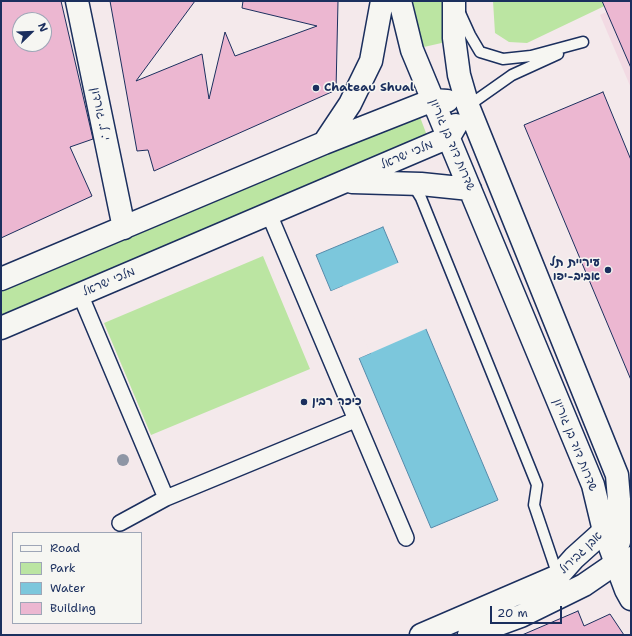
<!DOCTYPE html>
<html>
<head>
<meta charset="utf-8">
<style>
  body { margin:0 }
  #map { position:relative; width:632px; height:636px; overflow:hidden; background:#f4e9eb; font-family:"Shantell Sans",sans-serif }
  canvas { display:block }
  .frame { position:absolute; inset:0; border:2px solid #1b2f5e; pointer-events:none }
  .legend { position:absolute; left:12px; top:532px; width:130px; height:92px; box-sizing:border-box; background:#f6f6f2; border:1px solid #9ea6b7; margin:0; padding:5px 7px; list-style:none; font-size:12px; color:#1b2f5e }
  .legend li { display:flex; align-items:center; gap:8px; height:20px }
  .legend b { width:20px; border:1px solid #9ea6b7 }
  .north { position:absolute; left:12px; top:12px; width:40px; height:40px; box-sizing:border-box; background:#f6f6f2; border:1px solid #9ea6b7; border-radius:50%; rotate:67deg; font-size:11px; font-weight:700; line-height:16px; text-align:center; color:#1b2f5e }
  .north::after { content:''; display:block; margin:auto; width:14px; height:18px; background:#1b2f5e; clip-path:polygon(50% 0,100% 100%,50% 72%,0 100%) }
  .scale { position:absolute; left:490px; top:606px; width:72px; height:18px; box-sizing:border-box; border:2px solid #1b2f5e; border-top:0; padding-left:5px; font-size:12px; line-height:14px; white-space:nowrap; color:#1b2f5e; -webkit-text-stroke:3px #f6f6f2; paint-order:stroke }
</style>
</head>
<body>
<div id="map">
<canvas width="632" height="636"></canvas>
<div class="frame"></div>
<ul class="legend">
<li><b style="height:5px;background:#f6f6f2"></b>Road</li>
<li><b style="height:11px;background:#bbe5a2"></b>Park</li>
<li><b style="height:11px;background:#7cc7dc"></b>Water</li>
<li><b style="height:11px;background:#ecb7d1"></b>Building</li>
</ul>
<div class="north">N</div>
<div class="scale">20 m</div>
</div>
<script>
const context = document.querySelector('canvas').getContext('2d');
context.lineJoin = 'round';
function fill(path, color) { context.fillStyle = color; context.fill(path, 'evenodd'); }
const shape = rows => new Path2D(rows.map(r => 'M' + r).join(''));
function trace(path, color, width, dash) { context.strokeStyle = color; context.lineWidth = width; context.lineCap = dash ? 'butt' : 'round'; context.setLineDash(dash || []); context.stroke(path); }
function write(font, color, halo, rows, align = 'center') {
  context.font = font + ' "Shantell Sans","Playpen Sans Hebrew",sans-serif'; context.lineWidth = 3; context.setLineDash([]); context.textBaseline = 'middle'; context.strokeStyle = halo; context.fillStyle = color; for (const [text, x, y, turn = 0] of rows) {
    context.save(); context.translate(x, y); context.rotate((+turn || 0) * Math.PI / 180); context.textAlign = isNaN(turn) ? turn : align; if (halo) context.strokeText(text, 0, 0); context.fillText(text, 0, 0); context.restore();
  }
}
fill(shape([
  [629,1,631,1,631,88,600,15]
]), '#f2dae3');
fill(shape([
  [410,1,444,1,446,42,415,49],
  [493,1,615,1,527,43,509,42,495,33],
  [417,109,429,141,1,321,1,284],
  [263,256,310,369,151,435,104,323]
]), '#bbe5a2');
const water = shape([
  [383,227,498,500,431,528,359,358,371,353,343,286,331,291,316,255,383,227]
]);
fill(water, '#7cc7dc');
trace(water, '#558aaa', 1);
fill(shape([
  [400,262,428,328,357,359,358,356,369,351,342,289,332,293,329,292]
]), '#f4e9eb');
const building = shape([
  [1,1,61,1,93,139,70,147,92,196,1,238,1,1],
  [20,20,44,20,44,44,20,44,20,20],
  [110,1,195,1,136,81,202,54,209,99,225,32,235,56,317,26,242,8,243,1,338,1,336,90,154,171,148,150,137,151,110,1],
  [602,1,631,1,631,68,602,1],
  [603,92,631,160,631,380,524,125,603,92],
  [578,611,584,626,610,614,624,635,522,635,578,611]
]);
fill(building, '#ecb7d1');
trace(building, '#1b2f5e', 1);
const service = shape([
  [460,13,470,35,480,52,503,59,531,56,583,42],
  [468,106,512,75,558,54],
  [413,185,421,198,537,485,534,505,558,576]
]);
const pedestrian = shape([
  [269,214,406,538],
  [80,294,166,498,120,523],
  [166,498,355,420]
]);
const tertiary = shape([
  [77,1,124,228],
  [400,1,412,50,593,485,604,531,626,590,631,599],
  [454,1,454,38,459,75,468,106,617,475,621,524,619,542],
  [324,143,350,104,371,61,382,1],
  [352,182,421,184,470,189],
  [1,279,324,143,433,100,447,101],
  [1,328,449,137,456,125]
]);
const secondary = shape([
  [421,635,558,576,574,558,604,531,631,519],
  [469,635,521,616,584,585,616,563,631,558]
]);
trace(service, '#1b2f5e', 13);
trace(pedestrian, '#1b2f5e', 18);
trace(tertiary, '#1b2f5e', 25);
trace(secondary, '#1b2f5e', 25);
trace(service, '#f6f6f2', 10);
trace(pedestrian, '#f6f6f2', 15);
trace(tertiary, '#f6f6f2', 22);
trace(secondary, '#f6f6f2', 22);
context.fillStyle = '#8e96a5';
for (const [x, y] of [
  [123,460]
]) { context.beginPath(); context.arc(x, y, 6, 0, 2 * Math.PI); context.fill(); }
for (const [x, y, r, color] of [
  [316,88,4,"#1b2f5e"],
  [608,270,4,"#1b2f5e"],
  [304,402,4,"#1b2f5e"]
]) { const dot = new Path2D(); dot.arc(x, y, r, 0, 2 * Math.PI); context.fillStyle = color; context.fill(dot); trace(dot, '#f6f6f2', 1.5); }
write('bold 12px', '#1b2f5e', '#f6f6f2', [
  ["Chateau Shual",324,88],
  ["עיריית תל",600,263,"right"],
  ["אביב-יפו",600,277,"right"],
  ["כיכר רבין",312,402]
], 'left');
write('12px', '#1b2f5e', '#f6f6f2', [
  ["י. ל. גורדון",100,114,78],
  ["שדרות דוד בן גוריון",452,145,67],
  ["מלכי ישראל",407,155,-23],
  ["מלכי ישראל",109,282,-23],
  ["שדרות דוד בן גוריון",575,445,68],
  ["אבן גבירול",581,553,-44]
]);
</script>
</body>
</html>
